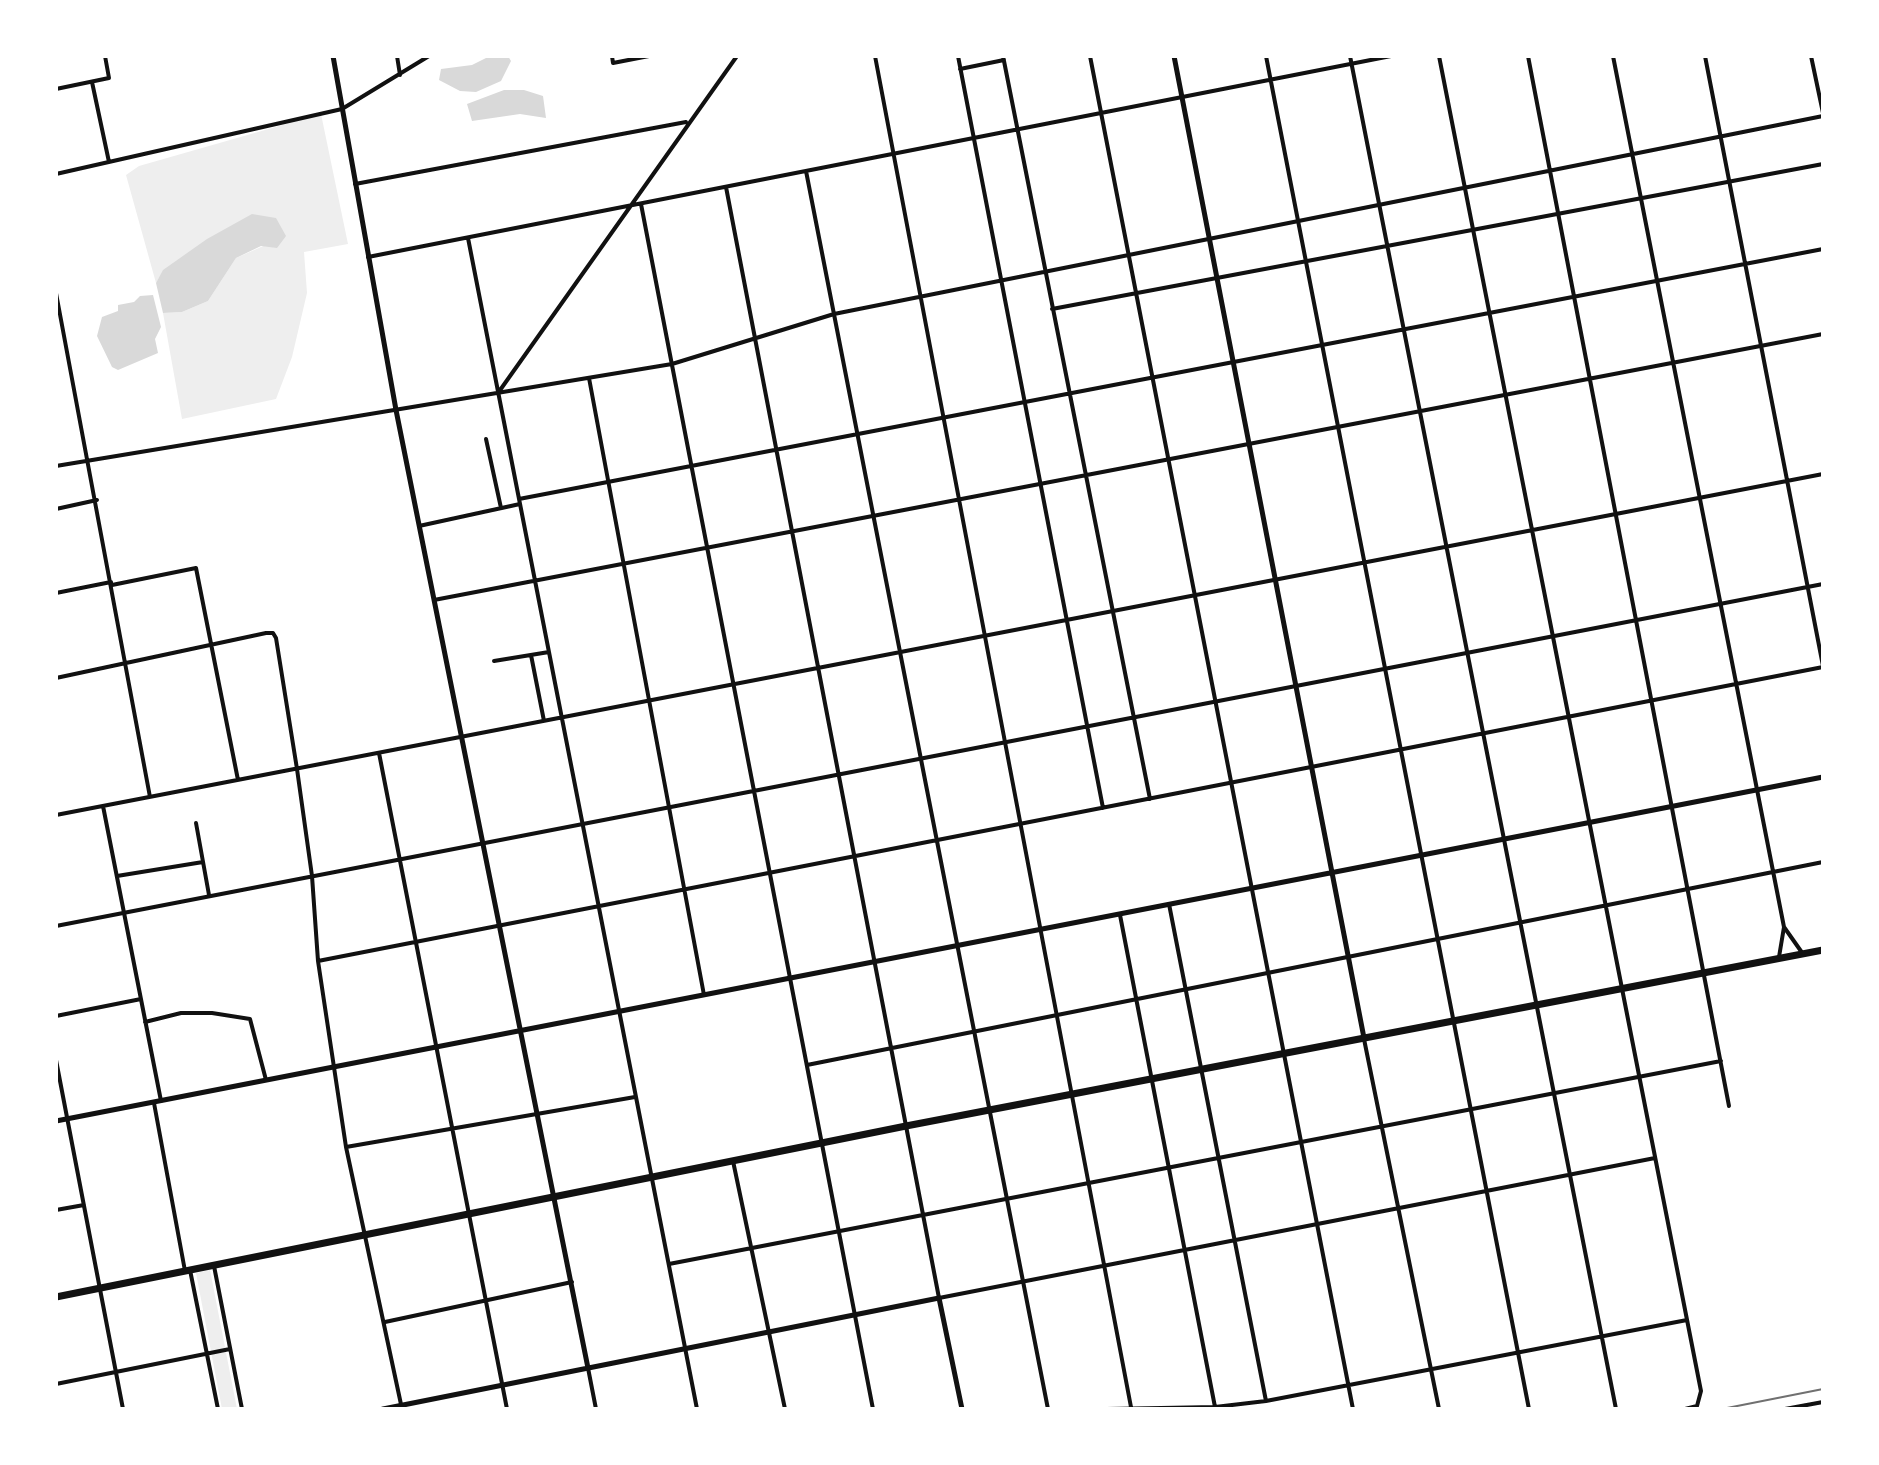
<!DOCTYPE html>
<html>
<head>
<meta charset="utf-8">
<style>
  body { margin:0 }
  #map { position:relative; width:1879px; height:1465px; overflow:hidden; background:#fff; font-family:"Sofia Sans Condensed",sans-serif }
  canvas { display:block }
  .frame { position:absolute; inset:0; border:58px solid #fff; pointer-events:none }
</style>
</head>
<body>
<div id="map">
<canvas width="1879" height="1465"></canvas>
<div class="frame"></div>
</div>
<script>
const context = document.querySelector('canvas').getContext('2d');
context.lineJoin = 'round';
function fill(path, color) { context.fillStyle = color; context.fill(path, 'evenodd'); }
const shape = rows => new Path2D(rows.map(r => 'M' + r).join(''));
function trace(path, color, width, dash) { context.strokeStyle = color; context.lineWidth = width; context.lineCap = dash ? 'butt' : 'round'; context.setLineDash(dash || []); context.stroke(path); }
fill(shape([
  [321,114,348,244,304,252,307,293,292,357,276,399,182,419,163,313,182,312,208,301,236,258,286,236,164,270,156,283,126,175,139,166],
  [210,1270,237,1409,222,1409,196,1273]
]), '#eee');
fill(shape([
  [490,56,508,56,511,61,501,81,476,92,460,91,439,80,441,69,472,65],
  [504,90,524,90,543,96,546,118,520,114,472,121,467,104],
  [252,214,276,218,286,236,277,248,261,246,236,258,208,301,182,312,163,313,156,283,163,270,207,239],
  [153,295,161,327,155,339,158,353,118,370,112,367,97,336,102,317,118,311,118,305,134,302,140,296]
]), '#d9d9d9');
trace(shape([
  [397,56,400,75],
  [612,56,613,63,649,56],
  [875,56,1131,1407],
  [958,56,1103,808],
  [1003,56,1150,799],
  [1090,56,1353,1409],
  [1266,56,1529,1409],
  [1350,56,1616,1409],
  [1439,56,1701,1391,1697,1406,1685,1409],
  [1528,56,1729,1106],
  [1613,56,1784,927,1779,957],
  [1705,56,1823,666],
  [1811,56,1823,113],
  [960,69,1004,60],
  [92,82,109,162],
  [56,89,109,78,105,56],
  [806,171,1048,1409],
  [56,174,342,109,429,56],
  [355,184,686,122],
  [726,187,939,1298,1655,1158],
  [641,204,873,1409],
  [468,238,697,1409],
  [368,257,1391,56],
  [56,293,150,797],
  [1052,309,1823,164],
  [589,378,704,995],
  [498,393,737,56],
  [486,439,501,508],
  [56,466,672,364,834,314,1823,116],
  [519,499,1823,249],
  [56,509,97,500],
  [419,526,520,504],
  [112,585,196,568,238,780],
  [56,593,111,582],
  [434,600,1823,334],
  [531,655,544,721],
  [494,661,549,652],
  [56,678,266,633,273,633,276,638,297,769,312,876,318,961,346,1147,402,1409],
  [379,753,507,1409],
  [103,806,161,1101],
  [56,815,1823,474],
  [196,823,209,895],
  [117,876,203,862],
  [1169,904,1266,1401],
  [1120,915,1215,1407],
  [56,926,1823,584],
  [1784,927,1803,954],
  [318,961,1823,667],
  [56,1016,141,999],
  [145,1022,181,1013,212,1013,250,1019,266,1080],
  [1364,1039,1439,1409],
  [56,1060,123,1409],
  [807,1065,1823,862],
  [154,1103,185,1271],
  [346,1147,635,1097],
  [733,1161,785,1409],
  [56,1210,84,1205],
  [669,1264,1721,1061],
  [214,1266,242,1409],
  [190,1270,218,1409],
  [385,1322,572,1282],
  [588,1368,596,1409],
  [56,1384,230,1349],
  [1107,1409,1215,1407,1266,1401,1687,1320],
  [1785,1409,1823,1402]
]), '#111', 4);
trace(shape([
  [333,56,396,410,588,1368],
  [1174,56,1364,1038],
  [56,1121,1823,777],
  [383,1409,939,1298,962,1409]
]), '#111', 5);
trace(shape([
  [56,1297,906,1126,1823,950]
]), '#111', 7);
trace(shape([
  [1722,1409,1823,1389]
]), '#707070', 2);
</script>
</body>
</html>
